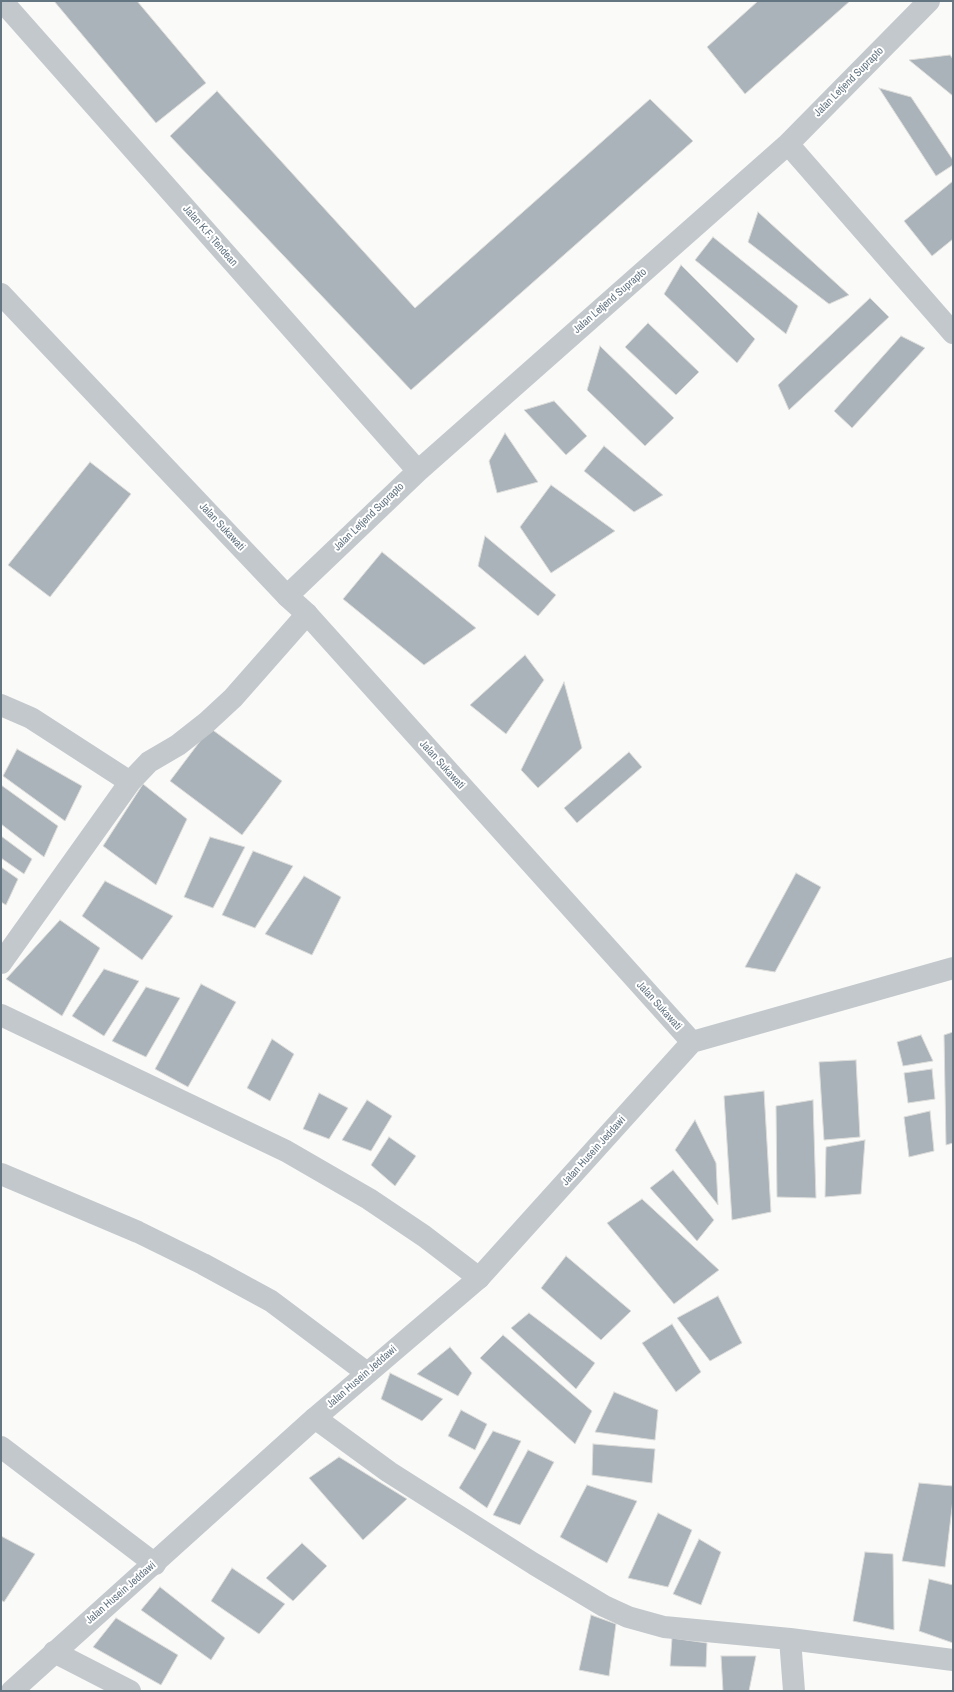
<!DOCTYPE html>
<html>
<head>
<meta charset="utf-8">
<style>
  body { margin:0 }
  #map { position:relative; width:954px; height:1692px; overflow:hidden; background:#fafaf8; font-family:"Archivo Narrow",sans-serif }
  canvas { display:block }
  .frame { position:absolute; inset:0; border:2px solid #657683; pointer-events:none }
</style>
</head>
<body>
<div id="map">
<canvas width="954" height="1692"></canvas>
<div class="frame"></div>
</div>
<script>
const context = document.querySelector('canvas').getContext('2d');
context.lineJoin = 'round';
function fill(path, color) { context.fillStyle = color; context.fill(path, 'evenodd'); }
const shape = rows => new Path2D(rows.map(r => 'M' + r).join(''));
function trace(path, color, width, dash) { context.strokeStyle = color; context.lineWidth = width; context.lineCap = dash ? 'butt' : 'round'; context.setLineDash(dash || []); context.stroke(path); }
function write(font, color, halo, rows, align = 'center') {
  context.font = font + ' "Archivo Narrow",sans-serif'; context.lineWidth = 4; context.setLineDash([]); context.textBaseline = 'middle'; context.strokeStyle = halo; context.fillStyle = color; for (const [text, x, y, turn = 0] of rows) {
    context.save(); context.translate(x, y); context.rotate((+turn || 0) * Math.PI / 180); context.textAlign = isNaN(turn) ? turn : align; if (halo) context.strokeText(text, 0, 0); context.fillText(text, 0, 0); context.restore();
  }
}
const building = shape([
  [54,1,137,1,206,83,156,123,54,1],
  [758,1,850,1,745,94,707,47,758,1],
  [950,55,953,59,953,96,909,60,950,55],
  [879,88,911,97,953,160,953,165,936,176,879,88],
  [217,91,415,308,650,99,693,141,411,390,170,136,217,91],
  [953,181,953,239,932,256,904,221,953,181],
  [758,212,849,295,829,304,748,242,758,212],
  [713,237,798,306,786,334,695,260,713,237],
  [681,265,755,339,737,363,664,294,681,265],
  [870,298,889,317,789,410,778,385,870,298],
  [648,323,699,372,676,395,625,347,648,323],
  [901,336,925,348,852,428,834,411,901,336],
  [600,346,674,418,645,446,587,390,600,346],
  [554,401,587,436,566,455,524,410,554,401],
  [505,433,538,482,497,493,489,461,505,433],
  [604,446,663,495,634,512,584,471,604,446],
  [90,462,131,494,50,597,8,565,90,462],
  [551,485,615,531,551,573,520,527,551,485],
  [485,536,556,595,538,616,478,566,485,536],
  [382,552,476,628,424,665,343,599,382,552],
  [525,655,544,680,506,734,470,705,525,655],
  [564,682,582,748,538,788,521,770,564,682],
  [210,728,282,781,242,835,170,781,210,728],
  [17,749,82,786,65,821,3,776,17,749],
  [629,752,642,767,577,823,564,808,629,752],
  [143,784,187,819,156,885,103,846,143,784],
  [1,785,58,826,44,857,1,824,1,785],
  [1,836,32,859,24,874,1,858,1,836],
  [210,837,245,847,213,908,184,897,210,837],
  [253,851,293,866,255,928,222,915,253,851],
  [1,867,18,879,6,905,1,902,1,867],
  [796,873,821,887,775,972,745,967,796,873],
  [304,876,341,897,312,955,265,934,304,876],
  [105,881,173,916,142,960,82,916,105,881],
  [60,920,100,948,62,1016,6,979,60,920],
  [104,969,139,981,104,1036,72,1016,104,969],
  [201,984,236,1002,188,1087,155,1069,201,984],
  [146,987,180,998,146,1057,112,1041,146,987],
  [953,1032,953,1143,946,1145,944,1035,953,1032],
  [921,1035,933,1061,903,1066,897,1042,921,1035],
  [272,1039,294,1054,270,1101,247,1088,272,1039],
  [856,1060,860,1137,824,1140,819,1062,856,1060],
  [932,1069,935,1099,908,1103,904,1073,932,1069],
  [764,1091,771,1212,732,1220,724,1096,764,1091],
  [319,1093,348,1108,329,1139,303,1129,319,1093],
  [367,1100,392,1116,371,1151,342,1140,367,1100],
  [813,1100,816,1198,777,1197,776,1106,813,1100],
  [930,1111,934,1151,909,1157,904,1117,930,1111],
  [695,1120,716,1163,718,1205,675,1150,695,1120],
  [389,1137,416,1156,395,1186,371,1165,389,1137],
  [865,1140,861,1194,825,1197,826,1147,865,1140],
  [673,1170,714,1220,697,1241,650,1188,673,1170],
  [642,1199,719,1270,674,1304,607,1223,642,1199],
  [566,1256,631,1311,601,1340,541,1288,566,1256],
  [718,1296,742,1343,710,1361,677,1318,718,1296],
  [529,1313,595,1363,576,1389,511,1328,529,1313],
  [672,1324,701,1372,676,1392,642,1343,672,1324],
  [503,1335,592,1411,575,1444,480,1358,503,1335],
  [450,1347,472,1373,458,1396,417,1374,450,1347],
  [390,1373,443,1399,422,1421,381,1399,390,1373],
  [614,1392,658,1410,655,1440,595,1432,614,1392],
  [461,1410,487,1424,475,1450,448,1436,461,1410],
  [493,1431,521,1441,487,1508,459,1488,493,1431],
  [593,1444,655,1449,652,1483,592,1475,593,1444],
  [528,1450,554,1462,520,1525,493,1515,528,1450],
  [339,1457,407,1499,363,1540,309,1478,339,1457],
  [919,1483,953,1486,953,1499,945,1567,902,1561,919,1483],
  [587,1485,637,1501,607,1563,560,1537,587,1485],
  [658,1513,692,1530,668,1587,628,1578,658,1513],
  [1,1536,35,1554,4,1602,1,1600,1,1536],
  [699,1539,721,1552,701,1605,673,1594,699,1539],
  [302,1543,327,1566,293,1601,266,1578,302,1543],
  [865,1552,893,1554,894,1630,853,1621,865,1552],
  [232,1568,285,1604,259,1634,211,1601,232,1568],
  [929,1579,953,1585,953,1643,919,1631,929,1579],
  [160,1587,225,1638,211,1660,141,1610,160,1587],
  [591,1615,616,1624,609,1676,579,1670,591,1615],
  [116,1618,178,1655,161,1685,93,1647,116,1618],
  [672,1638,707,1643,706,1667,670,1666,672,1638],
  [721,1656,756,1656,749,1691,723,1691,721,1656]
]);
fill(building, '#aab3b9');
trace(building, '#dcdcda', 1);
trace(shape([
  [2,1,418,471],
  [788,144,953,333],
  [287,596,418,471,788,144,929,1],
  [1,705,31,718,130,782],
  [1,963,130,782,149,762,178,745,206,723,233,698,307,614],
  [1,1015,286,1151,369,1199,424,1236,479,1278],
  [1,1174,138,1232,203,1264,271,1301,367,1373],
  [315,1418,389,1472,534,1564,604,1606,628,1617,664,1627,790,1639,953,1660],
  [1,1447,155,1564],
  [790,1639,794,1691],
  [54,1652,130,1691]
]), '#c3c8cc', 22);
trace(shape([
  [1,294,287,596,307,614,692,1042,953,968],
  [12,1691,315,1418,479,1278,692,1042]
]), '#c3c8cc', 22);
write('11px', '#657683', '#fff', [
  ["Jalan Letjend Suprapto",849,82,-45],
  ["Jalan K.F. Tendean",210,236,49],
  ["Jalan Letjend Suprapto",610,301,-41],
  ["Jalan Letjend Suprapto",369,517,-44],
  ["Jalan Sukawati",222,527,47],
  ["Jalan Sukawati",442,765,48],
  ["Jalan Sukawati",659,1006,48],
  ["Jalan Husein Jeddawi",594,1151,-48],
  ["Jalan Husein Jeddawi",362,1377,-41],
  ["Jalan Husein Jeddawi",121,1593,-41]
]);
</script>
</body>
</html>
